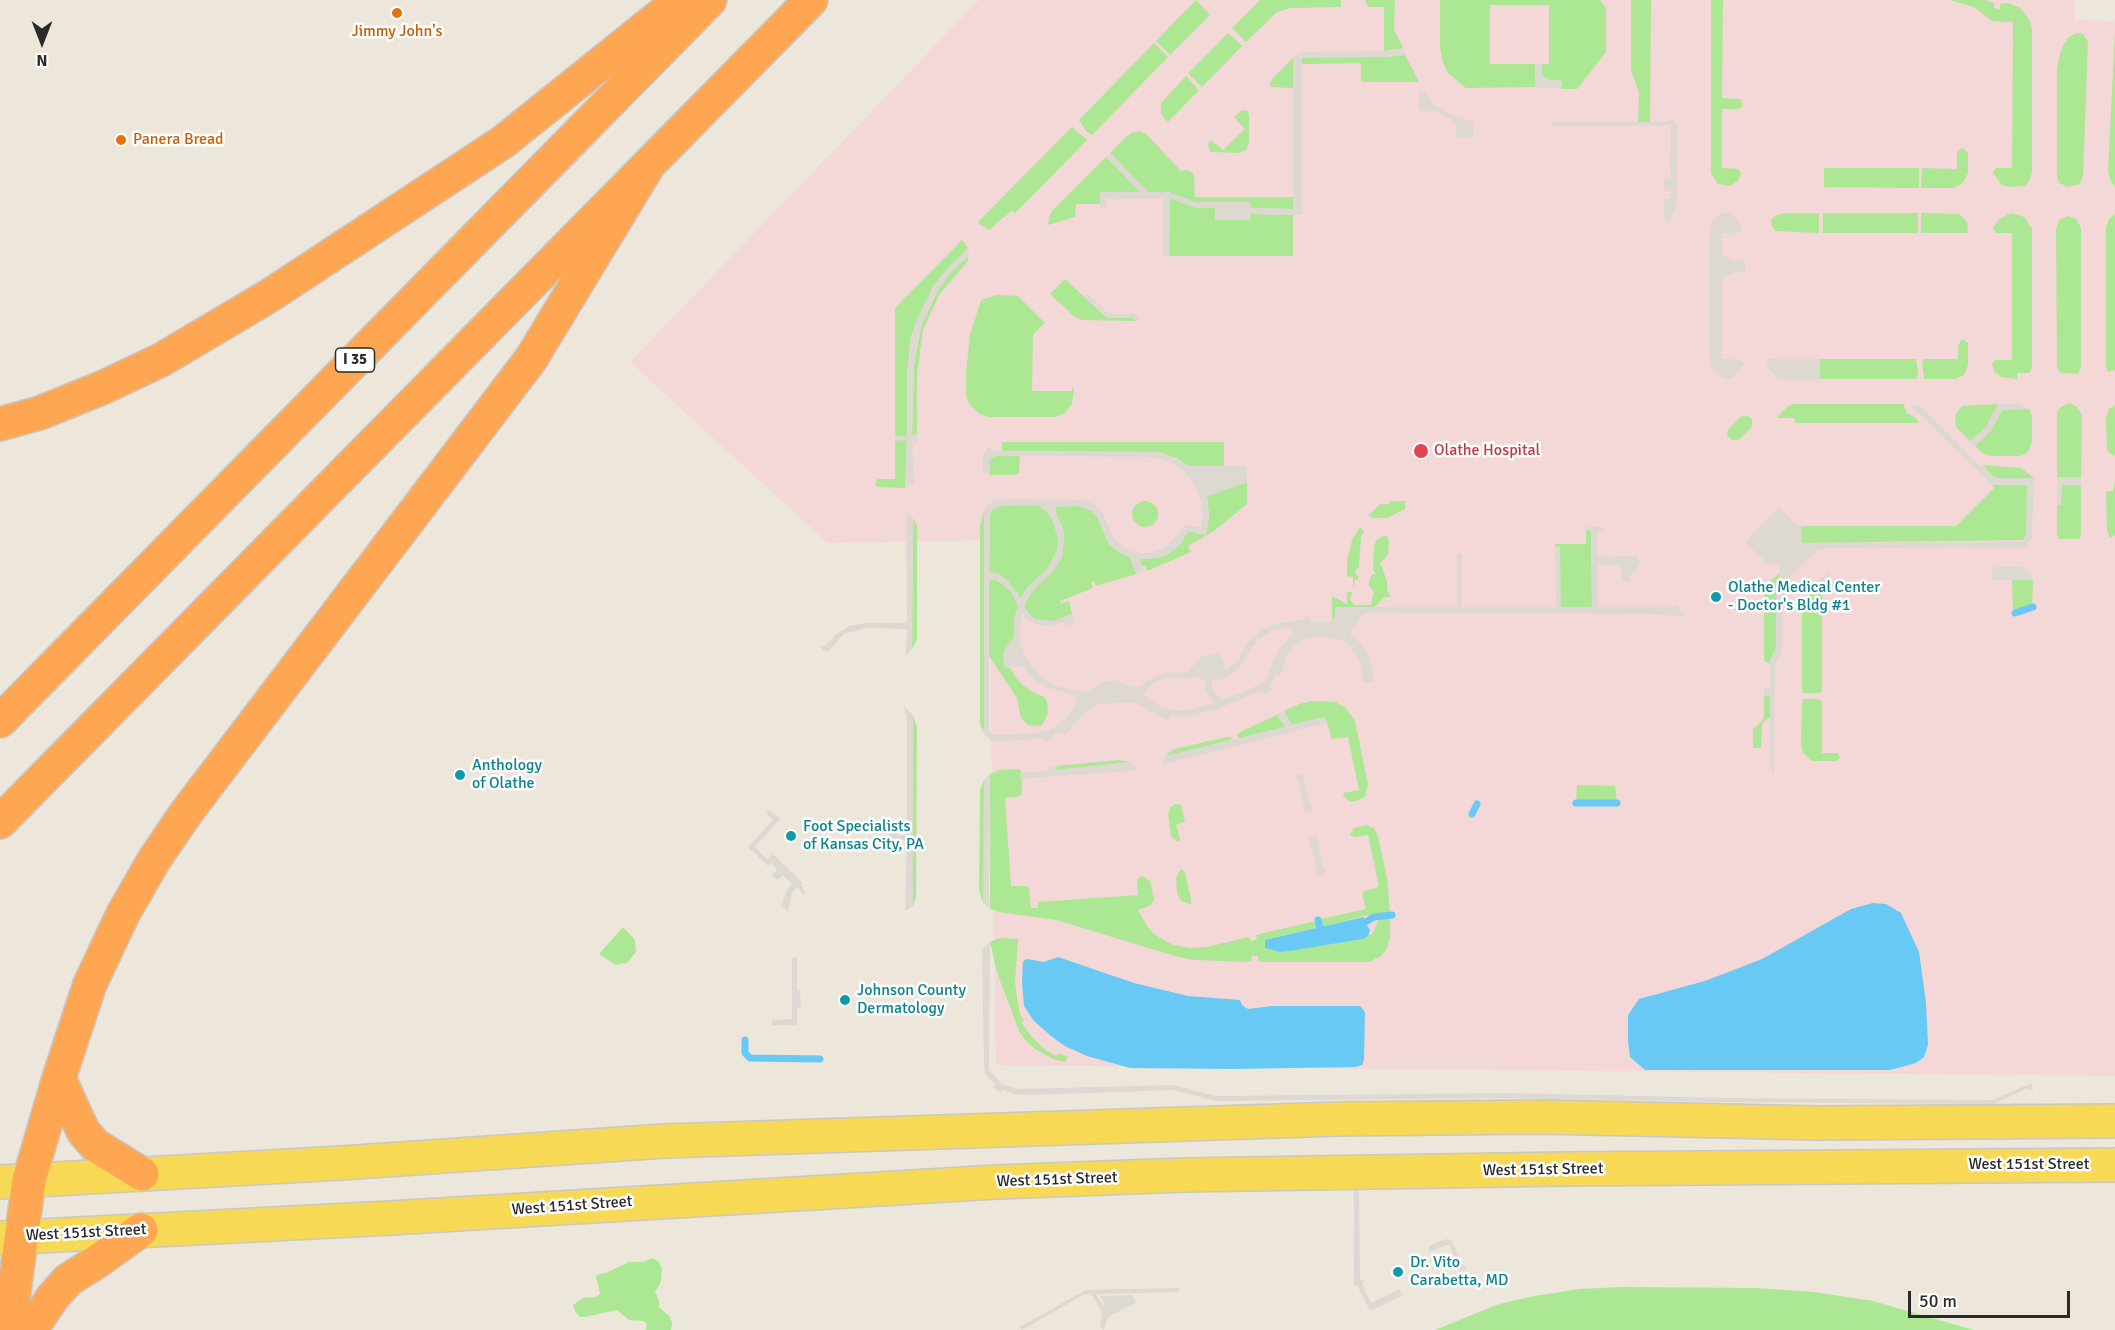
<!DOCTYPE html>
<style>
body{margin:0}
#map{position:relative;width:2115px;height:1330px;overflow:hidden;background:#ede6db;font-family:Signika,sans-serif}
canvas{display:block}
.north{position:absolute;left:12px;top:12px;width:60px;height:60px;-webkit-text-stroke:4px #fff;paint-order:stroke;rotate:180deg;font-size:16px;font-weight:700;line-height:24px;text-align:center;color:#2a2a2a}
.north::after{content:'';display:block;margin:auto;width:21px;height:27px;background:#2a2a2a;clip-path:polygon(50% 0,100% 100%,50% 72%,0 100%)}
.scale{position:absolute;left:1908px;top:1291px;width:162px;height:27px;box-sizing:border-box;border:3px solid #2a2a2a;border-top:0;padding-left:8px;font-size:18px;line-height:21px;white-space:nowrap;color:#2a2a2a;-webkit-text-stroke:4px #fff;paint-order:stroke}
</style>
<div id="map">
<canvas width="2115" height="1330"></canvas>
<div class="north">N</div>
<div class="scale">50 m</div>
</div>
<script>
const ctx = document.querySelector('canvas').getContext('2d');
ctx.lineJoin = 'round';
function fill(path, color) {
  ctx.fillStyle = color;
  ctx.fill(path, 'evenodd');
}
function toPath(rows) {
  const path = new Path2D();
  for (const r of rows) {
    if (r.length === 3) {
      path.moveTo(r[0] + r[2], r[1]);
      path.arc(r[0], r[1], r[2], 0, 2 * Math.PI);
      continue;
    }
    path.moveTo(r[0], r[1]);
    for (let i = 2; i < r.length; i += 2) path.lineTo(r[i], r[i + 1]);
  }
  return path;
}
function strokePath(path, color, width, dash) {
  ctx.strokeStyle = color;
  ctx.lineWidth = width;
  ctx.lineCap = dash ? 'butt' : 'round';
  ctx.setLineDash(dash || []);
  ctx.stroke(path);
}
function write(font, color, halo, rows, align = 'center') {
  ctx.font = font + ' Signika,sans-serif';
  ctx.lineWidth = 5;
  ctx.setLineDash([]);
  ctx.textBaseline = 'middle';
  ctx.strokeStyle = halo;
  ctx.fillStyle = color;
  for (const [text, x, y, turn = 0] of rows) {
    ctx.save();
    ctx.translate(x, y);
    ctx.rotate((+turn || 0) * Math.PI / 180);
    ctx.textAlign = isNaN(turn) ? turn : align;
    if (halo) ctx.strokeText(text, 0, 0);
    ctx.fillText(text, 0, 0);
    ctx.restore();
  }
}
const medical = toPath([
 [979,0,2075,0,2075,20,2115,21,2115,1076,996,1065,991,729,991,540,828,543,630,362]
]);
const green = toPath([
 [1196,0,1210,15,1170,55,1156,41],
 [1260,0,1341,0,1341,7,1290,8,1277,12,1246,42,1232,28],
 [1365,0,1395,0,1394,29,1403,48,1384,51,1384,7,1368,7],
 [1440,0,1600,0,1606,8,1606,52,1577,89,1562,89,1562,81,1550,80,1542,76,1542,64,1549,64,1549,5,1490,5,1490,64,1535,64,1535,87,1466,88,1448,73,1443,63,1440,47],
 [1631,0,1651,0,1650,122,1638,122,1639,93,1631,70],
 [1711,0,1723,0,1722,98,1740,99,1743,104,1742,107,1738,109,1722,109,1722,168,1738,169,1741,173,1737,182,1729,186,1718,184,1711,173],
 [1950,0,1985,0,1994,3,1994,8,2000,9,2000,4,2009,3,2020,8,2030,21,2032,29,2032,172,2029,182,2024,186,2009,187,2002,185,1993,173,1996,168,2012,168,2013,22,1992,21,1974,7],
 [2115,31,2115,187,2111,182,2108,172],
 [1228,33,1242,46,1202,87,1188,73],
 [2077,33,2083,34,2088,42,2083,176,2080,184,2068,187,2059,183,2057,175,2057,69,2059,57,2063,46,2069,37],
 [1154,43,1168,57,1092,135,1087,132,1079,120],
 [1405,55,1419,82,1361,82,1361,63,1302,64,1302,58,1308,57,1384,57],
 [1293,58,1293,88,1272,87,1270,86,1271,80],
 [1186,76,1199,90,1168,122,1161,114,1161,103],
 [1242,110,1248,111,1249,116,1249,143,1246,150,1238,153,1210,152,1208,144,1211,140,1223,150,1245,129,1234,117],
 [1072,127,1087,140,1015,213,1012,210,989,230,979,224,978,222],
 [1133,132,1140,131,1146,134,1181,171,1187,170,1192,172,1194,176,1195,197,1293,197,1293,209,1250,208,1250,203,1193,202,1169,192,1148,192,1110,153,1126,137],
 [1962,148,1968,153,1968,173,1963,183,1954,188,1921,188,1922,168,1957,169,1957,152],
 [1106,157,1140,192,1100,193,1100,204,1076,204,1075,217,1048,225,1049,216,1052,211],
 [1824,168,1919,168,1919,188,1824,187],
 [1170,198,1197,208,1215,208,1215,219,1250,220,1250,214,1293,215,1293,256,1169,256],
 [1784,213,1819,213,1819,233,1776,231,1772,227,1771,220,1775,216],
 [1823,213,1918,213,1918,233,1823,233],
 [1921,213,1959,214,1967,222,1968,233,1921,233],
 [2011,213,2024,217,2032,229,2032,368,2029,373,2017,373,2017,379,2001,377,1994,371,1992,364,1995,360,2012,360,2012,233,1996,233,1993,228,1999,219],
 [2115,214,2115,370,2108,372,2106,366,2106,228,2109,219],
 [2068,216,2076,219,2081,228,2081,368,2078,374,2061,373,2057,368,2056,229,2059,220],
 [962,240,968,248,946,270,932,288,911,337,907,373,907,436,897,436,895,435,895,308],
 [967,256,969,256,967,262,939,295,923,330,917,374,917,434,912,436,914,365,921,326,940,286,951,272],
 [1065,279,1107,318,1134,318,1135,321,1082,320,1075,317,1050,294],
 [996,295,1018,296,1045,323,1033,334,1032,391,1072,391,1072,387,1074,389,1072,404,1065,413,1056,417,988,417,980,414,969,404,966,395,966,373,970,335,981,300],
 [1961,340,1964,340,1968,343,1968,365,1964,375,1955,379,1924,379,1922,364,1924,359,1958,359,1958,346],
 [1820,359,1916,359,1918,374,1916,379,1820,379],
 [2070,403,2077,407,2082,415,2081,477,2057,477,2057,411,2061,407],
 [1794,404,1903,404,1907,413,1916,418,1918,423,1795,423,1794,418,1776,418,1788,406],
 [1998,404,1986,427,1970,441,1956,427,1955,415,1962,406],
 [2115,405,2115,456,2108,452,2107,448,2106,418,2109,409],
 [2029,409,2032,417,2032,442,2029,450,2025,454,2019,456,1992,456,1982,453,1975,446,1991,430,2002,410],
 [1741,416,1748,416,1752,419,1752,427,1738,440,1732,440,1727,435,1728,430],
 [897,440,907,440,905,488,877,487,875,485,877,479,895,479,895,442],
 [1002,442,1224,442,1224,466,1188,466,1178,459,1159,452,1002,451],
 [993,456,1020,456,1019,473,1015,475,990,475,989,461],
 [1982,465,2021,468,2034,478,1995,478],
 [2115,481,2115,535,2110,538,2107,531,2106,491,2113,491],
 [1247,482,1247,504,1214,531,1188,546,1191,552,1147,571,1145,566,1142,566,1140,559,1156,558,1167,555,1188,531,1206,535,1209,517,1207,496],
 [1992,485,2027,485,2027,534,2023,540,1801,543,1801,526,1956,526,1994,488],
 [2061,485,2081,485,2081,534,2079,539,2059,539,2057,535,2057,505,2061,505],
 [1390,501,1405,501,1405,509,1387,518,1373,518,1368,516,1380,504,1389,504],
 [1145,514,13],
 [1038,505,1046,511,1053,521,1058,539,1057,550,1048,568,1027,588,1021,598,1007,581,999,574,989,572,990,515,993,509,1001,506],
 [1057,506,1079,506,1090,510,1097,517,1109,544,1118,552,1130,557,1136,574,1096,586,1094,581,1091,582,1093,588,1060,601,1061,604,1069,601,1072,614,1053,621,1041,621,1031,617,1024,606,1033,590,1052,572,1062,557,1064,534,1055,510],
 [984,511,984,727,982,731,980,723,980,526],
 [913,518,917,526,917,639,912,649],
 [1360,527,1364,532,1361,536,1359,567,1355,571,1355,574,1359,577,1357,580,1355,580,1353,589,1353,577,1347,576,1347,561,1352,540],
 [1586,530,1591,530,1592,607,1560,607,1560,547,1555,547,1555,544,1586,544],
 [1387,535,1389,541,1388,555,1380,563,1387,581,1387,591,1391,597,1385,597,1374,607,1336,607,1335,617,1332,620,1332,596,1347,604,1347,592,1352,592,1350,599,1354,605,1371,605,1374,591,1369,586,1369,581,1372,574,1376,574,1373,570,1374,546,1377,539],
 [1780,573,1776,587,1776,648,1770,660,1770,664,1764,661,1764,586],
 [995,579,1010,590,1018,605,1014,620,1014,638,1009,642,1007,668,1010,668,1017,679,1023,685,1032,692,1044,697,1047,701,1048,712,1043,724,1040,726,1028,725,1021,718,1017,698,989,656,989,580],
 [2012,580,2033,580,2032,606,2016,612,2013,610],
 [1808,592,1822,592,1822,691,1819,693,1804,693,1802,690,1802,607],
 [1764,696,1770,696,1770,717,1762,723,1761,748,1753,748,1753,729,1764,719],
 [1804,699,1819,699,1822,702,1822,753,1837,753,1840,757,1837,761,1812,761,1803,753,1801,745,1802,702],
 [1311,701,1335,702,1345,707,1355,721,1368,785,1365,797,1359,800,1351,802,1343,796,1344,793,1359,790,1348,737,1332,739,1325,717,1291,725,1284,711,1299,704],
 [913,715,917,727,916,897,913,906],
 [1277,715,1286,727,1239,738,1237,735,1242,731],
 [1226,737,1231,737,1232,740,1170,755,1166,754,1175,749],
 [1119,760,1132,762,1056,770,1057,766],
 [1017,769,1021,770,1022,794,1017,797,1005,798,1011,886,1026,886,1029,888,1031,908,1038,908,1038,902,1138,895,1137,879,1142,876,1150,881,1154,900,1151,905,1138,910,1147,926,1154,934,1173,945,1190,948,1207,947,1249,937,1251,941,1257,939,1256,935,1315,921,1317,928,1265,940,1266,948,1280,952,1363,939,1373,933,1379,919,1390,918,1390,936,1387,949,1381,956,1369,962,1263,962,1258,961,1258,956,1252,956,1251,961,1247,962,1194,960,1175,956,1056,920,999,912,990,909,990,774,1000,770],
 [984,780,984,896,983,903,979,889,980,790],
 [1577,785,1615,786,1617,802,1576,802],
 [1175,804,1181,805,1185,822,1176,825,1180,839,1178,842,1171,836,1168,815,1170,808],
 [1366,825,1374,828,1378,836,1387,878,1390,913,1374,914,1369,918,1367,915,1323,927,1321,919,1366,909,1362,895,1364,891,1379,887,1368,835,1355,837,1350,835,1354,828],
 [1181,869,1185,872,1192,905,1181,901,1177,893,1176,878],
 [623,927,635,940,636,952,627,963,616,965,599,954],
 [1000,938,1018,939,1015,983,1019,1011,1024,1021,1021,1022,1031,1036,1044,1049,1056,1056,1058,1053,1068,1057,1065,1062,1053,1059,1035,1049,1026,1041,1019,1031,997,972,990,942],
 [653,1258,659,1262,662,1269,661,1282,655,1292,659,1301,659,1307,670,1317,672,1324,671,1330,646,1330,647,1324,644,1321,629,1320,617,1310,584,1317,580,1317,575,1311,573,1305,583,1298,596,1297,600,1294,596,1276,600,1274,606,1273,629,1262,643,1262],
 [1621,1287,1756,1288,1814,1292,1873,1301,1974,1330,1435,1330,1496,1305,1534,1296,1580,1289]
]);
const plaza = toPath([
 [1403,48,1405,55,1384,57,1302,58,1302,215,1251,214,1250,220,1215,220,1215,208,1197,208,1170,198,1169,256,1163,256,1163,198,1106,199,1106,208,1100,208,1100,192,1140,192,1106,157,1110,153,1148,192,1169,192,1193,202,1250,202,1251,208,1293,209,1293,58,1301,52,1307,52,1390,51],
 [1535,64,1542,64,1542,76,1550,80,1560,80,1562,89,1535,87],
 [1419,91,1425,92,1433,104,1445,112,1473,122,1473,138,1456,138,1456,123,1436,111,1419,111],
 [1669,120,1675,121,1677,126,1677,205,1669,224,1664,220,1664,199,1670,199,1670,191,1664,190,1664,179,1671,178,1671,168,1669,167,1669,154,1671,153,1671,125,1551,125,1551,122,1668,122],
 [1727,212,1734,216,1743,229,1739,233,1722,233,1722,254,1737,261,1745,261,1745,272,1737,272,1722,278,1722,359,1739,359,1744,364,1734,377,1725,380,1713,371,1710,361,1710,231,1712,223,1718,215],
 [968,248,969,256,951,272,932,299,917,338,913,374,912,436,917,434,917,443,912,441,914,483,905,488,907,441,897,440,895,442,895,435,897,436,907,436,907,373,914,327,927,298,940,277],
 [1088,294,1109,314,1136,314,1139,316,1140,321,1135,321,1134,318,1107,318,1085,296],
 [1770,359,1820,359,1820,379,1779,379,1767,367,1767,362],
 [1909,404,1922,407,1975,461,1995,478,2034,478,2032,538,2026,546,2022,547,1829,548,1818,550,1812,555,1792,575,1783,588,1782,652,1775,664,1774,776,1770,769,1770,696,1764,696,1764,688,1770,688,1770,660,1776,648,1776,587,1780,579,1780,564,1764,563,1764,560,1745,542,1779,507,1798,526,1801,526,1802,543,2020,542,2025,539,2026,536,2027,485,1992,485],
 [1998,404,2018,404,2029,409,2002,410,1991,430,1975,446,1970,441,1986,427],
 [989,447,993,451,1159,452,1190,466,1247,466,1247,482,1207,496,1209,517,1206,535,1188,531,1181,544,1167,555,1156,558,1140,559,1144,572,1136,574,1130,557,1118,552,1109,544,1097,517,1090,510,1079,506,1056,507,1055,513,1061,523,1064,534,1062,557,1052,572,1033,590,1024,606,1028,614,1036,619,1053,621,1072,614,1075,624,1068,626,1063,622,1048,626,1038,625,1028,620,1022,613,1019,629,1021,646,1027,660,1042,678,1055,685,1079,691,1089,692,1099,683,1117,680,1123,685,1139,687,1148,680,1166,673,1188,672,1201,657,1212,654,1219,653,1224,663,1225,671,1238,660,1248,643,1263,629,1278,623,1302,620,1308,616,1312,622,1332,622,1335,617,1335,607,1457,607,1457,554,1462,554,1462,607,1556,607,1555,547,1560,547,1561,607,1592,607,1591,531,1586,530,1586,526,1603,527,1603,530,1597,531,1598,557,1636,556,1641,562,1635,572,1630,575,1630,582,1622,581,1622,569,1619,565,1598,565,1598,607,1672,607,1676,605,1687,617,1659,614,1363,613,1350,635,1359,642,1368,653,1373,671,1374,682,1363,683,1361,665,1350,646,1345,642,1329,637,1312,637,1304,639,1289,650,1280,677,1276,675,1270,684,1271,689,1265,694,1263,690,1217,709,1187,717,1170,716,1169,721,1133,702,1096,704,1085,712,1067,733,1064,735,1059,732,1053,734,1053,739,1044,742,1043,738,992,742,982,731,984,727,984,511,987,506,995,501,1006,499,1083,500,1094,504,1103,513,1112,536,1118,543,1131,551,1142,553,1152,553,1166,547,1178,535,1184,524,1201,528,1203,512,1199,496,1192,481,1181,469,1165,460,1150,457,996,456,989,459,990,475,983,472,983,454],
 [1038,505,1046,511,1053,521,1058,539,1057,550,1048,568,1027,588,1021,598,1008,581,999,574,989,572,990,515,993,509,1001,506],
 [994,579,998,580,1010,590,1018,605,1014,620,1014,638,1007,645,1003,654,1004,667,1010,668,1023,666,1033,679,1044,686,1075,696,1077,698,1076,704,1065,719,1050,730,1035,733,994,735,989,730,989,581],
 [1289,628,1292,630,1292,635,1278,650,1266,680,1245,692,1222,700,1212,689,1212,681,1228,676,1241,666,1251,648,1261,637,1273,630],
 [1196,676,1204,680,1206,686,1205,692,1216,702,1194,709,1176,711,1162,707,1142,694,1149,686,1162,679,1180,677,1190,679],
 [2057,477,2081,477,2081,485,2062,485,2061,505,2057,505],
 [906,513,913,518,912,649,906,656,907,629,866,628,844,634,827,653,820,647,826,645,835,635,849,626,865,623,907,623],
 [1995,566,2023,567,2030,572,2033,580,1994,580,1992,578,1992,570],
 [1829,571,1830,584,1842,584,1841,589,1808,592],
 [904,706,913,715,913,906,905,911,907,840,897,839,897,845,889,845,889,826,897,826,897,835,907,835,907,721],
 [1284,711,1292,725,1325,717,1327,723,1162,765,1166,754,1170,755,1285,727,1277,715],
 [1132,762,1137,770,1021,779,1020,773,1049,771,1048,767,1057,766,1056,770],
 [1305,773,1304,781,1310,804,1314,810,1305,813,1299,782,1295,775],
 [990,774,989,898,990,909,983,903,984,780],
 [769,810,780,819,755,847,767,859,773,854,803,883,801,884,806,894,802,894,798,887,792,893,788,911,781,906,787,890,792,884,783,875,777,880,772,875,777,869,771,863,768,866,748,847,773,820,766,813],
 [1317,836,1323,868,1326,873,1319,876,1317,876,1317,869,1308,838],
 [990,942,989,1070,1002,1084,1018,1089,1172,1085,1216,1096,1507,1093,1730,1098,1992,1100,2027,1085,2032,1084,2033,1091,2026,1089,1994,1104,1987,1104,1715,1102,1505,1098,1215,1101,1174,1090,1030,1095,1014,1094,1003,1090,1001,1093,993,1087,995,1084,986,1075,984,1067,982,950],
 [792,957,797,957,797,991,800,991,801,1008,797,1009,797,1025,772,1025,772,1020,792,1019],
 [1354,1191,1359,1191,1360,1280,1365,1280,1362,1284,1371,1303,1399,1289,1402,1296,1370,1311,1357,1285,1354,1285],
 [1445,1239,1451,1240,1463,1265,1467,1269,1459,1272,1459,1266,1449,1244,1429,1252,1429,1246],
 [1180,1288,1178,1292,1096,1294,1104,1307,1105,1305,1100,1296,1132,1295,1136,1302,1108,1317,1104,1330,1100,1327,1102,1312,1091,1294,1083,1295,1022,1330,1019,1327,1086,1290]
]);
const water = toPath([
 [1873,903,1886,904,1901,913,1919,952,1926,1003,1928,1045,1924,1057,1916,1063,1890,1070,1645,1070,1630,1057,1628,1041,1628,1015,1639,999,1705,981,1762,959,1851,909],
 [1364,917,1364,921,1370,930,1368,936,1363,939,1289,951,1280,952,1265,948,1265,940],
 [1058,957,1134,983,1188,996,1240,1000,1242,1005,1248,1009,1272,1006,1360,1006,1365,1012,1364,1060,1362,1065,1355,1067,1232,1069,1130,1068,1087,1056,1065,1046,1051,1036,1034,1021,1024,1006,1022,982,1023,961,1027,959,1044,962]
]);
const stream = toPath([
 [2015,613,2033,607],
 [1576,803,1617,803],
 [1472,814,1477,804],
 [1318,920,1320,928],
 [1364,923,1374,917,1392,915],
 [745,1040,745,1053,750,1058,820,1059]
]);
const major = toPath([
 [0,1182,341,1163,665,1141,1339,1119,1543,1117,1818,1123,2115,1121],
 [0,1238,390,1218,997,1182,1184,1175,1565,1169,2115,1165]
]);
const highway = toPath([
 [0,424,40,413,104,387,161,360,269,296,503,142,680,0],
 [0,721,710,0],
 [0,822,811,0],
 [59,1078,83,1131,95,1145,142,1174],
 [9,1330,29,1180,59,1078,90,984,123,914,154,860,186,813,531,359,648,166],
 [31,1330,52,1298,68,1280,98,1261,141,1230]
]);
const markers = [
 [397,13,6,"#e8710a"],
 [121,140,6,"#e8710a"],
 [1421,451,8,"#e0444e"],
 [1716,597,6,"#0f9aa8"],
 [460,775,6,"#0f9aa8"],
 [791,836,6,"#0f9aa8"],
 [845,1000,6,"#0f9aa8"],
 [1398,1272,6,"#0f9aa8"]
];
const shields = [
 [355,360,39]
];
const shieldNames = [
 ["I 35",355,360]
];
const foodNames = [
 ["Jimmy John's",397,32],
 ["Panera Bread",133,140,"left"]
];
const healthNames = [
 ["Olathe Hospital",1434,451]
];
const cultureNames = [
 ["Olathe Medical Center",1728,588],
 ["- Doctor's Bldg #1",1728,606],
 ["Anthology",472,766],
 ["of Olathe",472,784],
 ["Foot Specialists",803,827],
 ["of Kansas City, PA",803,845],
 ["Johnson County",857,991],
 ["Dermatology",857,1009],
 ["Dr. Vito",1410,1263],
 ["Carabetta, MD",1410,1281]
];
const streetNames = [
 ["West 151st Street",2029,1165],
 ["West 151st Street",1543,1170,-1],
 ["West 151st Street",1057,1180,-2],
 ["West 151st Street",572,1206,-4],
 ["West 151st Street",86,1233,-3]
];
fill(medical, '#f4d7d7');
fill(green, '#ace794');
fill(plaza, '#ddd9d2');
fill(water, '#68c9f5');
strokePath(stream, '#68c9f5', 7);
strokePath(major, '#c8c8c8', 36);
strokePath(highway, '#c8c8c8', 36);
strokePath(major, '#f8d955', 33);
strokePath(highway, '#ffa653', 33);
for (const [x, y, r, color] of markers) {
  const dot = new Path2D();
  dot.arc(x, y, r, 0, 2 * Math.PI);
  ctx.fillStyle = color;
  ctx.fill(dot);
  strokePath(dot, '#fff', 2);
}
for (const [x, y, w] of shields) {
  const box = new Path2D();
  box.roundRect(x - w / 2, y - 12, w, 24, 4.5);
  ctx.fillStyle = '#fff';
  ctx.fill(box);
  strokePath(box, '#2a2a2a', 1.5);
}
write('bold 15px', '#2a2a2a', null, shieldNames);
write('16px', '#c56008', '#fff', foodNames);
write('16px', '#be3a42', '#fff', healthNames, 'left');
write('16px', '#0d838f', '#fff', cultureNames, 'left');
write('16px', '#2a2a2a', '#fff', streetNames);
</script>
